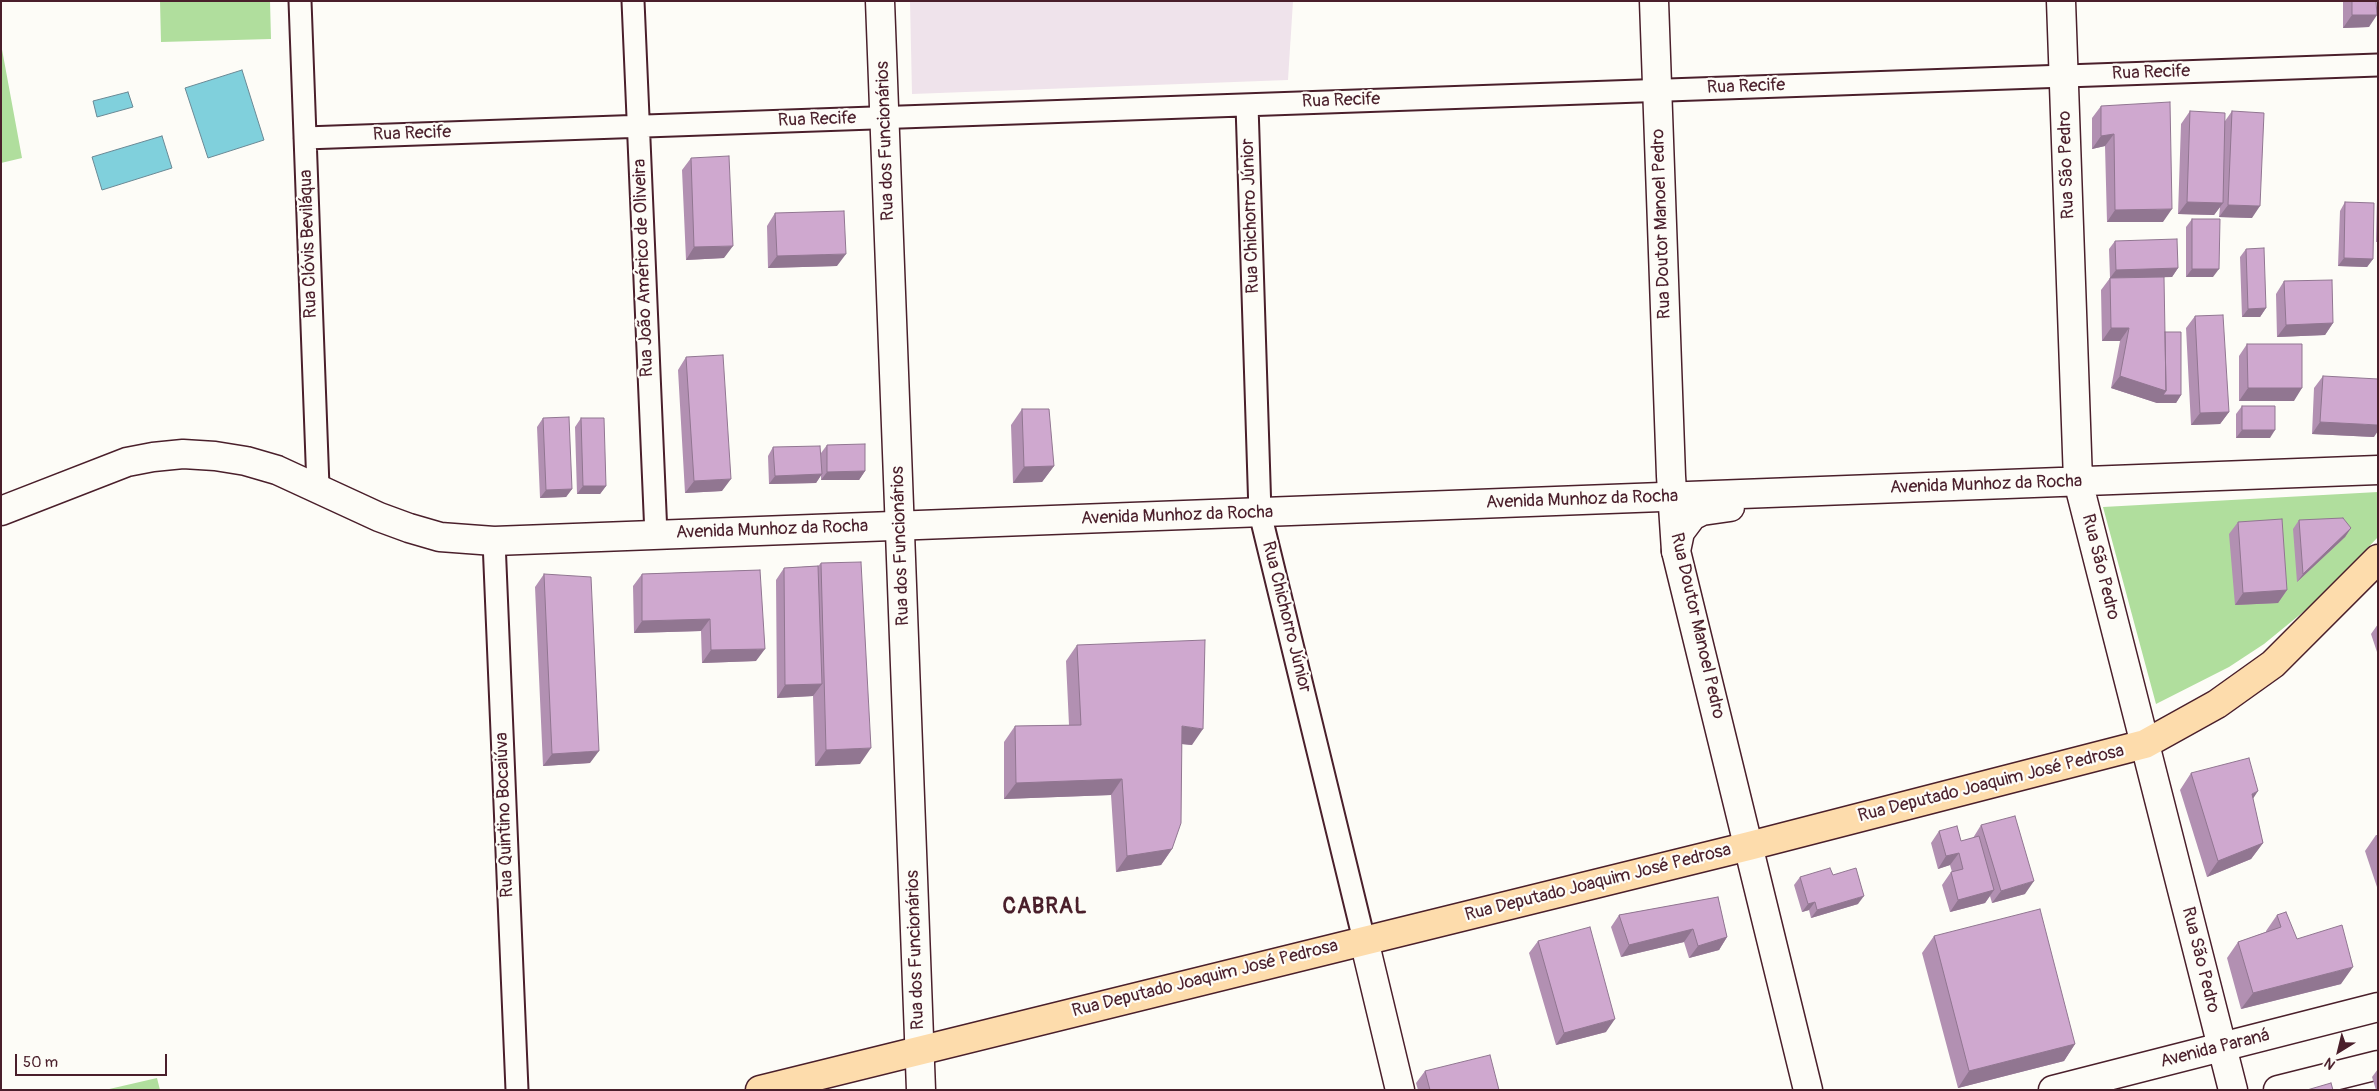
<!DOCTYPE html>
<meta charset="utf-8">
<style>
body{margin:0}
#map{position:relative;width:2379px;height:1091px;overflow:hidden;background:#fdfcf7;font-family:Pangolin,sans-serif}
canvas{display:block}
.frame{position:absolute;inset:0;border:2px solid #4a1f2b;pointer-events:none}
.north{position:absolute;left:2314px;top:1026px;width:50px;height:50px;-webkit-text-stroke:4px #fdfcf7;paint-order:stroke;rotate:216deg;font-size:14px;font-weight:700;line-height:20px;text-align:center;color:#4a1f2b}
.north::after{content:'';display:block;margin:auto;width:18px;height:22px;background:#4a1f2b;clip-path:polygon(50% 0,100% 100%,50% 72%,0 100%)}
.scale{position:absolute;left:15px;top:1054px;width:152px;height:22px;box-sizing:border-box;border:2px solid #4a1f2b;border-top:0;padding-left:6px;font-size:15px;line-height:18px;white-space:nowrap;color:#4a1f2b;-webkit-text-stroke:4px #fdfcf7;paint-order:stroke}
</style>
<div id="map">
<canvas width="2379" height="1091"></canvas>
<div class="frame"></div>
<div class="north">N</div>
<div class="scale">50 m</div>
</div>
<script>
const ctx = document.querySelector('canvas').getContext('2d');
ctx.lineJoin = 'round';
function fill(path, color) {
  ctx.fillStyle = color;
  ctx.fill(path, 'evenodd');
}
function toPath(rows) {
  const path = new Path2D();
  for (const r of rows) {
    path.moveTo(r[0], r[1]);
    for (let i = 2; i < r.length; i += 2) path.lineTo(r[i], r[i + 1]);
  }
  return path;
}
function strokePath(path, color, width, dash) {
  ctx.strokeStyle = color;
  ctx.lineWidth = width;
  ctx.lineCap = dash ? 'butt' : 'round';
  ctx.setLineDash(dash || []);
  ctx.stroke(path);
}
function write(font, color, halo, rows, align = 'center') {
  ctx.font = font + ' Pangolin,sans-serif';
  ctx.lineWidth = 4.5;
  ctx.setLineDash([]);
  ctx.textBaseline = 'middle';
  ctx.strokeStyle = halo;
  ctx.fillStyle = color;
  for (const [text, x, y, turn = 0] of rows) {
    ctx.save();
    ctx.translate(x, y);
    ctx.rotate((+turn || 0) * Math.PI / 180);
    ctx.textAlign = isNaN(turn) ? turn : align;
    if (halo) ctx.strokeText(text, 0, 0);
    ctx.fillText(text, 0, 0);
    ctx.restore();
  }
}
const built = toPath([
 [910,1,1293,1,1288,80,912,94]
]);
const green = toPath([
 [160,1,270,1,271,39,161,42],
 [1,44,22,158,1,163],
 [2378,492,2378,537,2319,599,2264,644,2229,667,2156,704,2103,507],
 [157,1078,160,1090,105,1090]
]);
const water = toPath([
 [242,70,264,140,208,158,185,88,242,70],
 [128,92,133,107,97,117,93,101,128,92],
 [162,136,172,168,102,190,92,157,162,136]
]);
const minor = toPath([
 [300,1,318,487],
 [633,1,656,535],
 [1247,105,1260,513,1364,940],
 [305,138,2378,65],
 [494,541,517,1090]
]);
const tertiary = toPath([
 [880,1,921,1090],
 [1654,1,1671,476,1676,551],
 [1364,940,1400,1090],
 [2053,1090,2378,1007],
 [2278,1090,2378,1065]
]);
const secondary = toPath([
 [2061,1,2078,481,2233,1090],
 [1730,507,1702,511,1692,516,1680,532,1676,551,1808,1090],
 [1,511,127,462,153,457,183,454,215,456,246,461,277,470,379,517,409,528,440,537,494,541,2378,470]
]);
const primary = toPath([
 [760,1090,1749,846,2145,744,2217,704,2273,664,2378,559]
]);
const wall = toPath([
 [2343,1,2376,1,2369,27,2343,28],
 [2101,106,2163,222,2107,222,2105,146,2092,149,2092,118],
 [2190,111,2225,121,2232,111,2252,218,2219,217,2220,207,2214,215,2178,214,2181,124],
 [2378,154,2378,242,2376,242],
 [691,158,724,258,686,260,682,170],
 [2345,202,2373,259,2367,267,2338,266,2340,211],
 [775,213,837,266,768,268,767,226],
 [2192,219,2213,277,2186,277,2186,227],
 [2115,241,2178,268,2172,277,2115,278,2165,332,2181,395,2176,403,2157,403,2111,388,2120,341,2102,341,2101,290,2110,278,2109,249],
 [2246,249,2266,308,2260,317,2242,317,2240,257],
 [2284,281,2333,323,2325,335,2277,337,2276,294],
 [2195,316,2229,412,2220,424,2191,425,2186,328],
 [2247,344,2294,401,2239,401,2239,356],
 [686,357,722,491,685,493,678,370],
 [2323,376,2374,437,2312,434,2314,388],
 [2242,406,2270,438,2236,438,2236,414],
 [1022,409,1054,466,1042,482,1013,483,1011,425],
 [543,418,572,489,566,497,540,498,537,427],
 [581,418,606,486,600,494,577,494,575,427],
 [827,445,865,471,859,480,821,480,821,475,816,483,769,484,768,456,773,447,821,464,821,453],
 [2299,520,2351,528,2345,537,2297,582,2293,529],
 [2238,522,2287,590,2278,603,2235,605,2229,534],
 [821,563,860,764,815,766,813,696,777,698,776,580,784,568,818,566],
 [760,570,756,661,702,663,701,631,634,633,633,586,642,574],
 [544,574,590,763,543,766,535,587],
 [2378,624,2378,655,2371,634],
 [1077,645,1192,745,1182,744,1172,849,1161,865,1116,872,1111,795,1004,799,1004,742,1015,726,1069,725,1066,661],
 [2191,773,2253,799,2263,843,2251,859,2207,877,2180,790],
 [1981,825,2025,894,1992,903,1990,896,1985,903,1950,912,1942,885,1951,872,1952,872,1950,865,1938,869,1931,843,1939,831,1961,841,1973,838],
 [2376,835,2378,835,2378,890,2365,851],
 [1833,875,1858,904,1811,918,1809,910,1802,912,1794,885,1800,877],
 [1718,897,1727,937,1719,950,1689,958,1684,942,1621,957,1611,927,1619,915],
 [2277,915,2297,939,2341,984,2241,1009,2227,958,2238,942,2266,932,2266,931],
 [1934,936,2075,1044,2064,1061,1958,1088,1922,953],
 [1538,941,1606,1032,1556,1045,1529,953],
 [2378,1069,2378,1090,2376,1090,2372,1077],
 [1425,1071,1499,1090,1418,1090,1416,1083]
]);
const shadedWall = toPath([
 [2352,15,2377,15,2369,27,2343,28],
 [2114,134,2105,146,2092,149,2101,136],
 [2187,202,2223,203,2214,215,2178,214],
 [2228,205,2260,206,2252,218,2219,217],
 [2172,209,2163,222,2107,222,2115,210],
 [733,246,724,258,686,260,694,247],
 [846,254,837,266,768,268,777,256],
 [2344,258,2373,259,2367,267,2338,266],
 [2178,268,2172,277,2110,278,2116,270],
 [2192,269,2219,269,2213,277,2186,277],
 [2266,308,2260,317,2242,317,2248,309],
 [2333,323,2325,335,2277,337,2286,325],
 [2111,328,2129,328,2120,341,2102,341],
 [2120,376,2181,395,2176,403,2157,403,2111,388],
 [2248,388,2302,388,2294,401,2239,401],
 [2229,412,2220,424,2191,425,2200,413],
 [2320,422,2378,425,2378,431,2374,437,2312,434],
 [2242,430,2275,430,2270,438,2236,438],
 [1054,466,1042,482,1013,483,1024,467],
 [865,471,859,480,821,480,827,472],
 [822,474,816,483,769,484,775,476],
 [731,479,722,491,685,493,694,481],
 [583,486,606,486,600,494,577,494],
 [572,489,566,497,540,498,546,490],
 [2351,528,2345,537,2297,582,2303,574],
 [2287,590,2278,603,2235,605,2243,593],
 [710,619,701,631,634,633,642,621],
 [765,649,756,661,702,663,711,650],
 [822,684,813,696,777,698,785,685],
 [1182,726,1203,729,1192,745,1171,743],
 [871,748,860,764,815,766,826,750],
 [599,751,590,763,543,766,552,754],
 [1122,779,1111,795,1004,799,1016,783],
 [2258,791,2247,808,2252,794],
 [2263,843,2251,859,2207,877,2218,861],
 [1172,849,1161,865,1116,872,1127,856],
 [1959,853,1950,865,1938,869,1946,856],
 [2034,881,2025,894,1992,903,2001,891],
 [1994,890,1985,903,1950,912,1958,900],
 [1864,896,1858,904,1811,918,1817,910],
 [1815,902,1809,910,1802,912,1808,904],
 [1693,929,1684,942,1621,957,1629,945],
 [1727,937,1719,950,1689,958,1698,946],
 [2353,967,2341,984,2241,1009,2253,993],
 [1615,1019,1606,1032,1556,1045,1564,1033],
 [2075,1044,2064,1061,1958,1088,1969,1071]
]);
const building = toPath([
 [2352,1,2376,1,2377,15,2352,15,2352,1],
 [2170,102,2172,209,2115,210,2114,134,2101,136,2101,106,2170,102],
 [2190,111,2225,113,2223,203,2187,202,2190,111],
 [2232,111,2264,113,2260,206,2228,205,2232,111],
 [729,156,733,246,694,247,691,158,729,156],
 [2345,202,2374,203,2373,259,2344,258,2345,202],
 [844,211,846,254,777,256,775,213,844,211],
 [2192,219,2220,219,2219,269,2192,269,2192,219],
 [2177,239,2178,268,2116,270,2115,241,2177,239],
 [2264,248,2266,308,2248,309,2246,249,2264,248],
 [2164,277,2166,391,2120,376,2129,328,2111,328,2110,278,2164,277],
 [2332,280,2333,323,2286,325,2284,281,2332,280],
 [2223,315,2229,412,2200,413,2195,316,2223,315],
 [2165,332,2181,332,2181,395,2163,395,2166,391,2165,332],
 [2247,344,2302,344,2302,388,2248,388,2247,344],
 [723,355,731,479,694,481,686,357,723,355],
 [2323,376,2378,379,2378,425,2320,422,2323,376],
 [2242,406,2275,406,2275,430,2242,430,2242,406],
 [1022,409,1049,409,1054,466,1024,467,1022,409],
 [569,417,572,489,546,490,543,418,569,417],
 [581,418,604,418,606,486,583,486,581,418],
 [865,444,865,471,827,472,827,445,865,444],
 [820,446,822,474,775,476,773,447,820,446],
 [2343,518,2351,528,2303,574,2299,520,2343,518],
 [2282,519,2287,590,2243,593,2238,522,2282,519],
 [861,562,871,748,826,750,821,563,861,562],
 [818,566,822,684,785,685,784,568,818,566],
 [760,570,765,649,711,650,710,619,642,621,642,574,760,570],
 [544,574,591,577,599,751,552,754,544,574],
 [1205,640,1203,729,1182,726,1181,823,1172,849,1127,856,1122,779,1016,783,1015,726,1081,725,1077,645,1205,640],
 [2249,758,2258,791,2252,794,2263,843,2218,861,2191,773,2249,758],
 [2015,816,2034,881,2001,891,1981,825,2015,816],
 [1957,826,1961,841,1979,836,1994,890,1958,900,1951,872,1963,869,1959,853,1946,856,1939,831,1957,826],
 [1830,868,1833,875,1856,868,1864,896,1817,910,1815,902,1808,904,1800,877,1830,868],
 [1718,897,1727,937,1698,946,1693,929,1629,945,1619,915,1718,897],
 [2040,909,2075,1044,1969,1071,1934,936,2040,909],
 [2286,912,2297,939,2342,925,2353,967,2253,993,2238,942,2281,927,2277,915,2286,912],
 [1590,927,1615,1019,1564,1033,1538,941,1590,927],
 [1490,1055,1499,1090,1430,1090,1425,1071,1490,1055],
 [2331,1083,2333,1090,2307,1090,2331,1083]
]);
const streetNames = [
 ["Rua Recife",2151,73,-2],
 ["Rua Recife",1746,87,-2],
 ["Rua Recife",1341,101,-2],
 ["Rua Recife",817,120,-2],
 ["Rua Recife",412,134,-2],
 ["Rua dos Funcionários",886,141,-92],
 ["Rua São Pedro",2067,165,-92],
 ["Rua Chichorro Júnior",1251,216,-92],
 ["Rua Doutor Manoel Pedro",1662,224,-92],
 ["Rua Clóvis Beviláqua",309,244,-92],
 ["Rua João Américo de Oliveira",644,268,-92],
 ["Avenida Munhoz da Rocha",1986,485,-2],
 ["Avenida Munhoz da Rocha",1582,500,-2],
 ["Avenida Munhoz da Rocha",1177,516,-2],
 ["Avenida Munhoz da Rocha",772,530,-2],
 ["Rua dos Funcionários",901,546,-92],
 ["Rua São Pedro",2100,567,76],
 ["Rua Chichorro Júnior",1286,617,76],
 ["Rua Doutor Manoel Pedro",1697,626,77],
 ["Rua Deputado Joaquim José Pedrosa",1991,784,-14],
 ["Rua Quintino Bocaiúva",505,815,-92],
 ["Rua Deputado Joaquim José Pedrosa",1598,883,-14],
 ["Rua dos Funcionários",916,950,-92],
 ["Rua São Pedro",2200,960,76],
 ["Rua Deputado Joaquim José Pedrosa",1205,979,-14],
 ["Avenida Paraná",2215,1049,-14]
];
const districtNames = [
 ["CABRAL",1045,907]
];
fill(built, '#efe3eb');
fill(green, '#b0de9d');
fill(water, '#80d0dc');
strokePath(water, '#6a8995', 1);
strokePath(minor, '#4a1f2b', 25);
strokePath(tertiary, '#4a1f2b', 31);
strokePath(secondary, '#4a1f2b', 31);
strokePath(primary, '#4a1f2b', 31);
strokePath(minor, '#fdfcf7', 21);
strokePath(tertiary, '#fdfcf7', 28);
strokePath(secondary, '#fdfcf7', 28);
strokePath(primary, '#fddcac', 28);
fill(wall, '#b290b2');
fill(shadedWall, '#917691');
fill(building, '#cfa8cf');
strokePath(building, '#917691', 1);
write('18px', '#4a1f2b', '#fdfcf7', streetNames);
ctx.letterSpacing = '1px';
write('bold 22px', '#4a1f2b', '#fdfcf7', districtNames);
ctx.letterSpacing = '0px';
</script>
